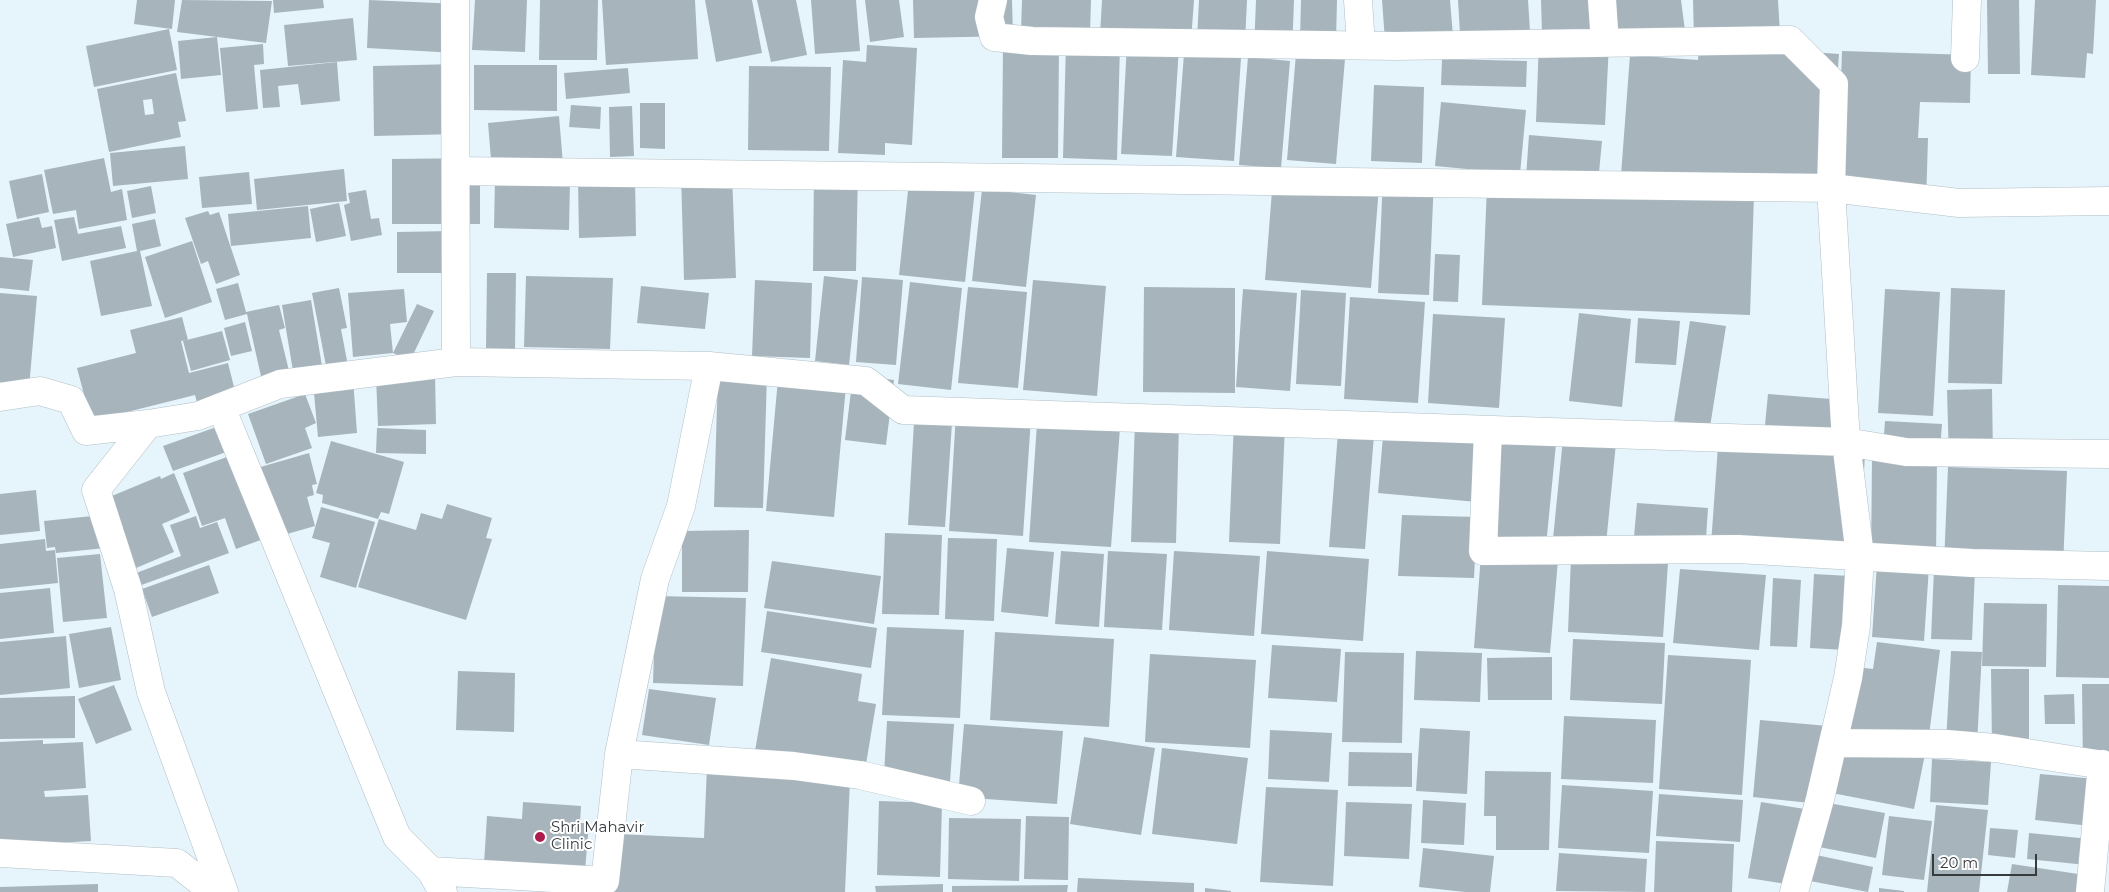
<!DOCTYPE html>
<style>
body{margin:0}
#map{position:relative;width:2109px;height:892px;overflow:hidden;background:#e6f4fb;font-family:Montserrat,sans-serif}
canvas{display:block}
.scale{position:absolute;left:1932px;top:854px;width:105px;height:22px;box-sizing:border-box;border:2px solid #363b3e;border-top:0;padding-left:6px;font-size:15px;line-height:18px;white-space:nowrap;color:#363b3e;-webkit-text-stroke:4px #fff;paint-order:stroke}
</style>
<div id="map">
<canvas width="2109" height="892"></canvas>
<div class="scale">20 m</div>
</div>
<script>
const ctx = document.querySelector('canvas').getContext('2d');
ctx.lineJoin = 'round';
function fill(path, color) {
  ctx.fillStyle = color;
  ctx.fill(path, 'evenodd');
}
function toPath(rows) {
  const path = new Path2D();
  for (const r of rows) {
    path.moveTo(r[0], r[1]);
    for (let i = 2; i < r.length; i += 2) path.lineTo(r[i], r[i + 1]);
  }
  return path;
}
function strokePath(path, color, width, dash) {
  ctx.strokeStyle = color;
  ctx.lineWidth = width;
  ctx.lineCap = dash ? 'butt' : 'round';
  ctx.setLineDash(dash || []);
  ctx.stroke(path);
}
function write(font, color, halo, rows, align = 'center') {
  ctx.font = font + ' Montserrat,sans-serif';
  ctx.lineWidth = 4;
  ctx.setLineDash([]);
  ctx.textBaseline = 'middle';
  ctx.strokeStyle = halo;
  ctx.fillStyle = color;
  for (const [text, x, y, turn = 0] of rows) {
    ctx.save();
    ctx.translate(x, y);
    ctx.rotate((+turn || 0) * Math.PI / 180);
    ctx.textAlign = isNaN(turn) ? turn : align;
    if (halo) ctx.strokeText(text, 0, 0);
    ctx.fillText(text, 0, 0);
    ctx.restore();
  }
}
const building = toPath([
 [137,0,175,0,172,29,134,24],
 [182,0,272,1,266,43,177,32],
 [273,0,323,0,324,8,274,13],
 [369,0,459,4,456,53,367,48],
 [475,0,527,0,525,52,472,50],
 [540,0,598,0,597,60,539,60],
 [602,0,695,0,698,59,606,65],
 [705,0,752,0,762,53,716,62],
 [757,0,796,0,807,55,771,62],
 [811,0,856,0,860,51,815,54],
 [865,0,899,0,904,37,870,42],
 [913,0,1012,0,1013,36,914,38],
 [1022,0,1091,0,1090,33,1021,32],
 [1102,0,1194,0,1191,41,1100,35],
 [1199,0,1247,0,1245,43,1197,41],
 [1256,0,1294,0,1292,53,1254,51],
 [1301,0,1337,0,1336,40,1300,40],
 [1382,0,1450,0,1454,48,1386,54],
 [1458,0,1528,0,1531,47,1461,51],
 [1541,0,1605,0,1606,32,1542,34],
 [1615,0,1681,0,1687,46,1620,53],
 [1693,0,1778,0,1780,34,1694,39],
 [1987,0,2019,0,2020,74,1988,74],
 [2035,0,2096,0,2093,54,2087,53,2085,78,2031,75],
 [353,18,357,60,288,66,284,25],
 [169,29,177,70,94,87,86,46],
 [217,37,221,75,181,79,178,41],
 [1539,40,1609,43,1605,125,1536,122],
 [1066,43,1120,44,1117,160,1063,158],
 [263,44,264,64,254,65,258,109,226,112,220,48],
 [1003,44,1059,45,1058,158,1002,158],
 [1127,44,1179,47,1172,156,1121,154],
 [1699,44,1839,54,1829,190,1621,175,1630,55,1698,60],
 [867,45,917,48,912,145,885,143,885,155,838,153,843,60,866,62],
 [1842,51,1971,55,1970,103,1920,102,1918,138,1928,138,1926,204,1837,201],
 [1184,54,1241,58,1234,161,1176,157],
 [1296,54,1345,59,1336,164,1287,160],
 [1248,57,1290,61,1281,168,1239,165],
 [1442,59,1527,61,1526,87,1441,85],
 [337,62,340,101,301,105,298,84,278,86,280,107,263,108,260,70],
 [458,64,459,134,374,136,373,66],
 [474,65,557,65,557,111,474,110],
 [749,66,831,67,829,151,748,150],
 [628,68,630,93,566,99,564,73],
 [176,73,186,121,178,122,181,137,109,152,97,89],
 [152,99,154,114,145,115,143,100],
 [1374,85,1424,87,1422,163,1371,161],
 [1441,102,1526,110,1520,174,1435,166],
 [640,103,665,103,665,149,640,148],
 [571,105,601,107,600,129,569,127],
 [632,106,634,156,610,157,609,107],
 [559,116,563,164,492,171,488,123],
 [1529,135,1602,141,1598,183,1526,177],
 [185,146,188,179,113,186,110,153],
 [104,158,111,192,122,189,127,220,79,229,76,210,53,214,44,170],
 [480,158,480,224,392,224,392,159],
 [344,169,347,201,257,210,254,179],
 [814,169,858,170,856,271,813,271],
 [249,172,252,204,202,208,199,177],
 [910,172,976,179,965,282,899,275],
 [42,174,49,212,17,219,9,181],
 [732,174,736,278,684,280,681,175],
 [1383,176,1434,178,1429,295,1378,293],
 [635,178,636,236,579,238,578,180],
 [1273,178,1379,186,1371,288,1265,280],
 [495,179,570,181,569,230,494,228],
 [151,186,156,213,132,218,127,191],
 [1487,186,1754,195,1750,315,1482,305],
 [982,189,1036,195,1026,287,972,281],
 [366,190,371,219,379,218,382,235,351,241,344,205,350,203,348,193],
 [339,203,346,236,316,242,310,209],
 [308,206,311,238,231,246,228,214],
 [208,211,210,215,219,212,240,275,216,284,208,261,201,264,185,218],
 [39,217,42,228,52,226,56,248,13,257,6,224],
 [74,217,78,234,121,226,126,248,62,261,54,220],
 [155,219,161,246,140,251,152,306,101,316,90,261,137,251,132,224],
 [454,231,455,273,397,273,397,232],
 [192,241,212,302,165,318,145,257],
 [1435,254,1460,255,1458,302,1433,301],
 [0,257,33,260,29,291,0,288],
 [487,273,516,273,515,349,486,349],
 [526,276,613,278,610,349,524,347],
 [824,276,858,280,849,365,815,361],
 [862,277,903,280,896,365,856,362],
 [755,280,812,283,810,358,752,356],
 [1033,280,1106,286,1097,396,1023,390],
 [910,282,962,288,951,390,898,384],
 [238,283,246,312,279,305,285,328,279,330,291,379,263,385,247,314,225,320,216,289],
 [641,286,709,293,705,329,637,323],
 [968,287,1027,292,1018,388,958,383],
 [1144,287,1235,288,1235,393,1143,392],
 [339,288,347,328,341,329,348,366,327,371,312,293],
 [1951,288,2005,290,2002,384,1948,383],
 [404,289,407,322,390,324,393,353,353,357,348,293],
 [1243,289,1297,293,1290,391,1236,387],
 [1885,289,1940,292,1933,416,1878,413],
 [1301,290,1346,293,1341,386,1296,384],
 [0,293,37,296,29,388,0,386],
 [1350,297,1425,302,1418,403,1344,399],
 [311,300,323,372,294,377,282,305],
 [417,304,434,311,410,361,393,353],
 [1579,313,1631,319,1622,407,1569,401],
 [1433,314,1505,318,1499,408,1428,403],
 [182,317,188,340,181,341,189,373,228,363,237,399,199,410,195,395,91,421,77,368,136,353,130,330],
 [1638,318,1680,321,1676,365,1635,363],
 [1690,321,1726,326,1710,427,1674,421],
 [245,322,252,351,231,356,224,328],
 [222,331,230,360,191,371,183,341],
 [718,372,767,374,763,508,714,507],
 [435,374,436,424,378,426,376,376],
 [853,375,894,380,886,445,845,440],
 [353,379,357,433,318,437,313,382],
 [778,379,846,386,834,517,766,511],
 [1992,389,1993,459,1949,460,1947,390],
 [305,394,316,423,305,428,312,448,266,464,248,414],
 [1768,394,1844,400,1841,432,1765,425],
 [915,405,953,408,945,527,908,525],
 [956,413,1031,418,1023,536,949,531],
 [1385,414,1484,422,1477,502,1378,493],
 [1501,418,1558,423,1546,546,1490,541],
 [1135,420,1179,422,1176,543,1131,542],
 [1339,420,1375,422,1365,549,1329,547],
 [1234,421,1285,424,1280,544,1229,542],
 [1885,421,1942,424,1940,451,1883,448],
 [1037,423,1120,428,1111,547,1029,542],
 [222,425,232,450,173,471,163,446],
 [377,428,426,430,426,454,376,453],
 [1564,428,1617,433,1605,554,1552,549],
 [331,441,404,462,389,514,381,512,378,519,322,503,323,495,316,493],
 [1718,446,1865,455,1858,568,1710,559],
 [309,453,317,484,312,485,314,495,307,497,315,526,280,536,257,468],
 [235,454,266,538,236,549,225,518,202,526,183,473],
 [1872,459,1937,460,1936,559,1871,559],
 [1948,467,2067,471,2063,567,1944,564],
 [174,473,190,512,162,524,174,552,136,568,107,498,160,476,161,479],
 [36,490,40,531,0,535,0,494],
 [1637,503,1708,508,1705,553,1633,548],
 [447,504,492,518,486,538,492,539,466,620,358,587,379,519,416,530,421,513,442,519],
 [321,507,375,522,356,588,320,577,330,543,312,538],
 [102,515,105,548,56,553,55,547,47,548,44,521],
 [1402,515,1477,517,1474,578,1398,576],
 [196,516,200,528,217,522,229,553,136,587,131,575,181,556,170,525],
 [749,530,748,592,682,592,682,531],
 [885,533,942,535,939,615,882,614],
 [948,538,997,539,994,621,945,619],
 [45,539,46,551,55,550,58,583,0,589,0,544],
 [1007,548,1054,552,1048,617,1001,612],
 [1061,551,1104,554,1099,627,1055,624],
 [1108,551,1167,554,1162,630,1104,627],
 [1174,551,1260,556,1254,636,1169,630],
 [1267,551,1369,559,1363,641,1261,634],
 [100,554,107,618,63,622,57,558],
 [1481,554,1558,560,1550,653,1474,648],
 [1571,558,1668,563,1663,637,1568,632],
 [772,561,881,576,874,624,764,608],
 [1877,564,1929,567,1924,641,1872,637],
 [209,565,219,593,152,617,142,589],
 [1680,569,1766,575,1759,650,1673,643],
 [1934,569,1975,570,1972,640,1931,639],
 [1814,574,1867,577,1863,651,1810,648],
 [1773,578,1801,580,1797,647,1770,646],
 [2058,585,2109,586,2109,678,2056,677],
 [50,588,54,633,0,639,0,593],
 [656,596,746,598,743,686,653,683],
 [1984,603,2047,604,2046,667,1982,666],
 [767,611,877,628,871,668,761,652],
 [111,627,121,680,79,688,69,634],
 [887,627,964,630,960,718,882,715],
 [995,632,1114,639,1109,727,990,720],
 [66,636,70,688,0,695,0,642],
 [1573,639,1665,643,1662,704,1570,700],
 [1877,642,1940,650,1928,743,1839,731,1848,666,1873,669],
 [1272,645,1341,649,1337,702,1268,698],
 [1416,651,1482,653,1480,702,1414,700],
 [1951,651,1982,652,1977,744,1946,743],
 [1345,652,1404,653,1402,743,1342,742],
 [1150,654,1256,660,1250,748,1145,742],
 [1668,655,1751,660,1742,795,1659,789],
 [1552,657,1552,700,1488,700,1487,658],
 [771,658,862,674,858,701,876,704,865,770,755,751],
 [1991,669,2029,669,2029,746,1992,747],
 [458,671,515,673,514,732,456,730],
 [2082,684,2109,684,2109,769,2083,770],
 [114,685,132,730,96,744,78,699],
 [649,689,716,698,709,745,642,735],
 [2074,694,2075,724,2045,724,2044,695],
 [75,696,75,738,0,739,0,698],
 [1564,716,1656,720,1653,783,1561,779],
 [1760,720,1828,726,1820,804,1753,797],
 [887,721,954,724,949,796,883,793],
 [964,724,1063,731,1057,804,958,797],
 [1420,728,1470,731,1467,794,1416,791],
 [1270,730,1332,733,1329,782,1268,779],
 [1084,737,1155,748,1141,835,1070,824],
 [1842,739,1925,754,1914,809,1832,793],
 [43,740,43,744,83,742,86,788,44,791,45,797,88,795,91,841,0,846,0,742],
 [1162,748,1248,758,1237,844,1152,834],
 [1349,752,1412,753,1412,787,1348,786],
 [1932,759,1991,762,1988,805,1930,802],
 [707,767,850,780,845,892,614,892,617,834,704,838],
 [1485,771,1551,772,1549,850,1496,850,1496,816,1484,816],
 [2040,774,2096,779,2091,826,2035,820],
 [1562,785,1653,791,1649,853,1558,848],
 [1266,787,1338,790,1333,886,1260,882],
 [1659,794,1743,800,1740,842,1656,836],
 [1423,800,1466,803,1464,845,1421,843],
 [879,801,942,803,940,877,877,875],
 [523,802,581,806,580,823,589,823,585,871,484,864,487,816,522,819],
 [1346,802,1412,804,1409,859,1344,856],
 [1761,802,1811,810,1799,886,1748,878],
 [1828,803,1885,813,1876,858,1819,847],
 [1936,805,1988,810,1979,892,1927,892],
 [1026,816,1069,817,1068,880,1024,879],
 [1889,816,1932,821,1924,880,1882,875],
 [949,818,1021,819,1019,881,948,879],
 [1990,828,2018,830,2015,858,1988,855],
 [2029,833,2100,840,2097,866,2027,859],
 [1656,841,1734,844,1732,892,1654,892],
 [1423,848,1494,856,1490,892,1465,892,1419,887],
 [1559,853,1647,859,1645,892,1556,891],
 [1816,855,1873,867,1868,892,1810,881],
 [2012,864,2098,877,2096,892,2007,892],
 [1078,878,1194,883,1194,892,1077,892],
 [98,884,98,892,0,892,0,887],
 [943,884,943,892,876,892,875,886],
 [1068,885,1067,892,952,892,952,886],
 [1205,888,1231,891,1231,892,1205,892],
 [1879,888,1904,891,1904,892,1879,892]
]);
const street = toPath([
 [455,0,456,362],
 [993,0,989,17,994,37,1032,41,1395,46,1790,40,1834,84,1831,188,1846,442,1860,556,1856,626,1848,678,1820,799,1794,892],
 [1358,0,1361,45],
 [1602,0,1605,43],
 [1965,58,1967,0],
 [456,171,1831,188,1959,203,2109,201],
 [709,366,866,381,903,410,1846,442,1906,452,2109,454],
 [0,397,40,391,71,400,86,431,148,424],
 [221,407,397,837,431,871],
 [1488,431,1483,551,1738,549,1972,563,2109,566],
 [1833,743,1947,744,1995,748,2109,766],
 [619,754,794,766,860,775,971,801],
 [0,853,177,863,214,892],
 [224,892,151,692,128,589,96,490,148,424,198,416,280,384,456,362,709,366,681,506,655,579,619,754,605,881,431,871,443,892],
 [2090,892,2102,764]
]);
const markers = [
 [540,837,6,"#ad1b4c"]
];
const poiNames = [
 ["Shri Mahavir",551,828],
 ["Clinic",551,845]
];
fill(building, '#a7b4bb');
strokePath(street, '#b1bfc5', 29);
strokePath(street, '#fff', 28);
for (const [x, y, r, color] of markers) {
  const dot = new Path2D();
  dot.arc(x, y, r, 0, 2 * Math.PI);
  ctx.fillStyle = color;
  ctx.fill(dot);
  strokePath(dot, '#fff', 2);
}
write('15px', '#363b3e', '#fff', poiNames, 'left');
</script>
